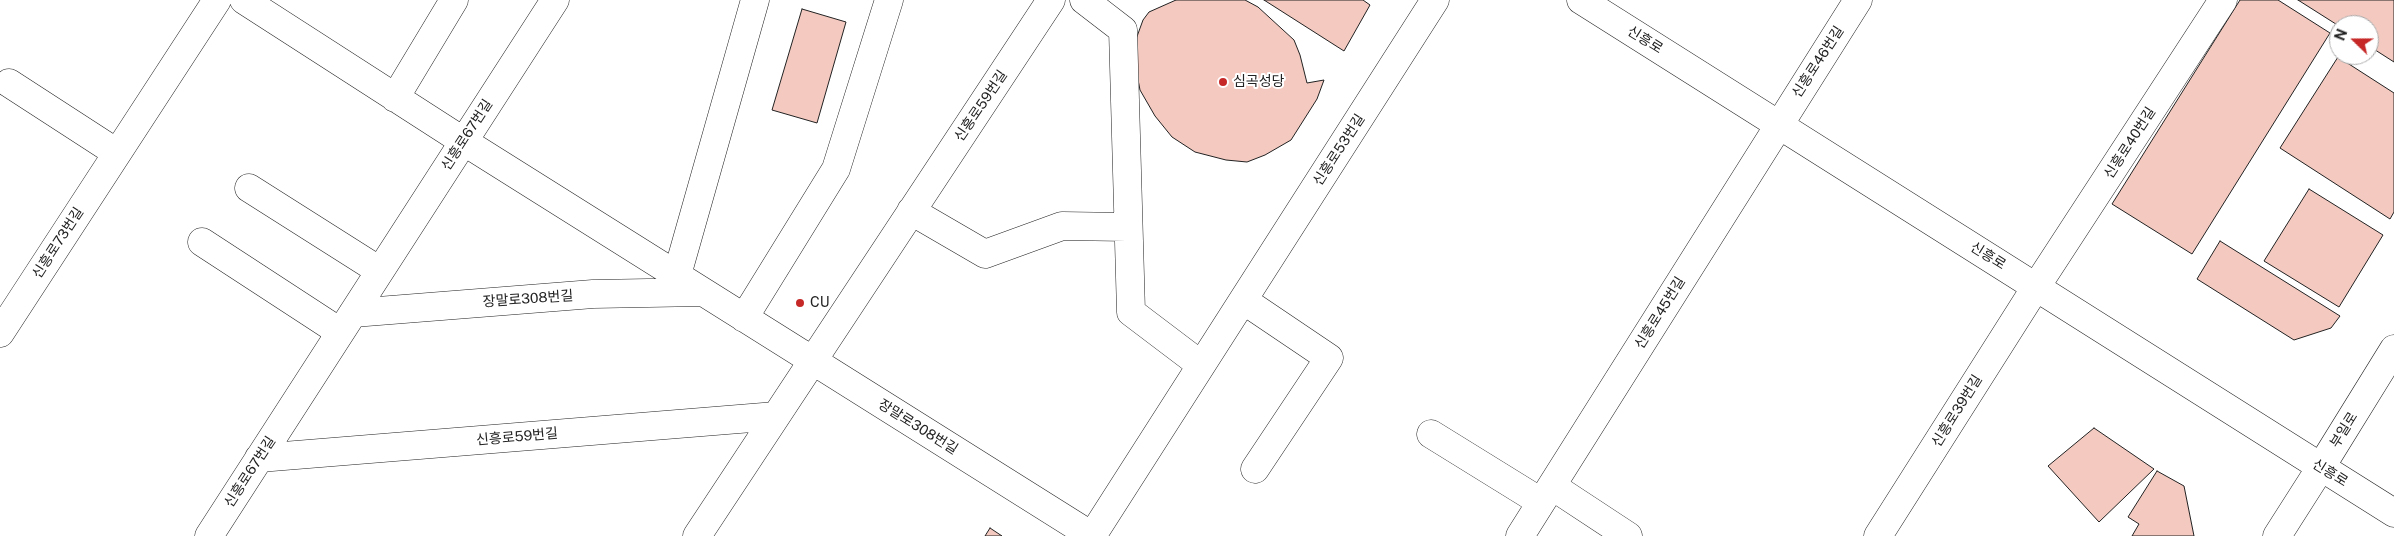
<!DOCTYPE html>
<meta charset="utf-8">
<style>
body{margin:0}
#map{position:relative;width:2394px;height:536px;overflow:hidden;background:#fff;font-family:"Public Sans",sans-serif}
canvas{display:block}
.north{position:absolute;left:2329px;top:15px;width:50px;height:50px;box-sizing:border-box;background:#fff;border:1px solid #a7a7a7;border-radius:50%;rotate:292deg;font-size:14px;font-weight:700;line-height:20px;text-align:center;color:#222}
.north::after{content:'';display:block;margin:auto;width:18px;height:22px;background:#c62828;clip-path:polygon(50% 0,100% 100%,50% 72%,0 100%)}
</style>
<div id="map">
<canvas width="2394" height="536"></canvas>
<div class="north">N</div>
</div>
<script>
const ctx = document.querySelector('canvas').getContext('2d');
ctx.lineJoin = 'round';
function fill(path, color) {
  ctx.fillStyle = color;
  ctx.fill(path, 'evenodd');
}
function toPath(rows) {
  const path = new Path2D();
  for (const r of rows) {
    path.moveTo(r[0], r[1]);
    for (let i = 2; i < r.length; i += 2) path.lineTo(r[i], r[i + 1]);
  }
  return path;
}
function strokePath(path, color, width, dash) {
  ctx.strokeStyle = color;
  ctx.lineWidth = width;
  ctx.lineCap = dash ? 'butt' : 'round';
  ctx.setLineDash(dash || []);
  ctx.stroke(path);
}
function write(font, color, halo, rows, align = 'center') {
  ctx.font = font + ' "Public Sans","Noto Sans KR",sans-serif';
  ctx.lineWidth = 4;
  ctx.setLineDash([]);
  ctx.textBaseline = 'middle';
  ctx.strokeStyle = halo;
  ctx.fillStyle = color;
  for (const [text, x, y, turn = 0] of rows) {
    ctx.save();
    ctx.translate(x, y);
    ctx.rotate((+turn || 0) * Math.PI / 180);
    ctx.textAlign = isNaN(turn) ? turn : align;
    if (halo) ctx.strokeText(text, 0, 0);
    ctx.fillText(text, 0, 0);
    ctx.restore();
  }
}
const building = toPath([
 [1176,0,1245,0,1258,7,1294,40,1300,55,1307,83,1324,80,1317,99,1291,140,1265,155,1247,162,1226,160,1195,152,1172,137,1155,116,1140,90,1136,69,1135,42,1143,20,1149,12,1176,0],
 [1264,0,1363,0,1370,5,1344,51,1264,0],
 [2240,0,2278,0,2330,33,2192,254,2112,204,2240,0],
 [2298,0,2394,0,2394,62,2369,46,2369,25,2339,26,2298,0],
 [802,9,846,22,817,123,772,110,802,9],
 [2338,57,2394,93,2394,212,2390,219,2280,148,2338,57],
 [2309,189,2383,235,2339,307,2264,261,2309,189],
 [2220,241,2340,316,2331,328,2294,340,2197,279,2220,241],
 [2094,428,2154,469,2099,522,2048,466,2094,428],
 [2157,471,2184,486,2194,536,2132,536,2139,524,2128,517,2157,471],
 [990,528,1002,536,985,536,990,528]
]);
const minor = toPath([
 [244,0,463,141,1092,536],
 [1084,0,1123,30,1131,312,1201,365],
 [1581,0,2321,467,2277,536],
 [9,83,117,153],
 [395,98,454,0],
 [249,188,380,271],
 [911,211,985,254,1062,226,1127,227],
 [202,242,340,332],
 [677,275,755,0],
 [1243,300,1329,358,1255,469],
 [353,313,593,294,703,292],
 [744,318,836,169,889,0],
 [0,333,217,0],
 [1431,434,1541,502],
 [259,458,776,416],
 [1552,486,1628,536],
 [209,536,555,0],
 [697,536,1051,0],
 [1092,536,1435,0],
 [1520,536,1858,0],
 [1878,536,2036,287,2223,0]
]);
const major = toPath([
 [2394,349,2321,467,2394,513]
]);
const markers = [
 [1223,82,5,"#c62828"],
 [800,303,5,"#c62828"]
];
const streetNames = [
 ["신흥로",1645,40,32],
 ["신흥로46번길",1818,62,-57],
 ["신흥로59번길",981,106,-56],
 ["신흥로67번길",467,135,-57],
 ["신흥로40번길",2130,143,-57],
 ["신흥로53번길",1339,150,-57],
 ["신흥로73번길",58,243,-57],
 ["신흥로",1988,256,32],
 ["장말로308번길",528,299,-4],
 ["신흥로45번길",1660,313,-58],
 ["신흥로39번길",1957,411,-58],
 ["장말로308번길",918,427,32],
 ["부일로",2344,430,-58],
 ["신흥로59번길",517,437,-5],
 ["신흥로67번길",250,472,-57],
 ["신흥로",2330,473,32]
];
const poiNames = [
 ["심곡성당",1233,82],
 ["CU",810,303]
];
fill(building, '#f3c9c0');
strokePath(building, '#222', 1);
strokePath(minor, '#222', 29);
strokePath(major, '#222', 29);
strokePath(minor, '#fff', 28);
strokePath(major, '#fff', 28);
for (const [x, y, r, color] of markers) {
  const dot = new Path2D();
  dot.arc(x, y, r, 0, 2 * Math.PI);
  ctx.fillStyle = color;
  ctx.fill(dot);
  strokePath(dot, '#fff', 2);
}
write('14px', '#222', '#fff', streetNames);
write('14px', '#222', '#fff', poiNames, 'left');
</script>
